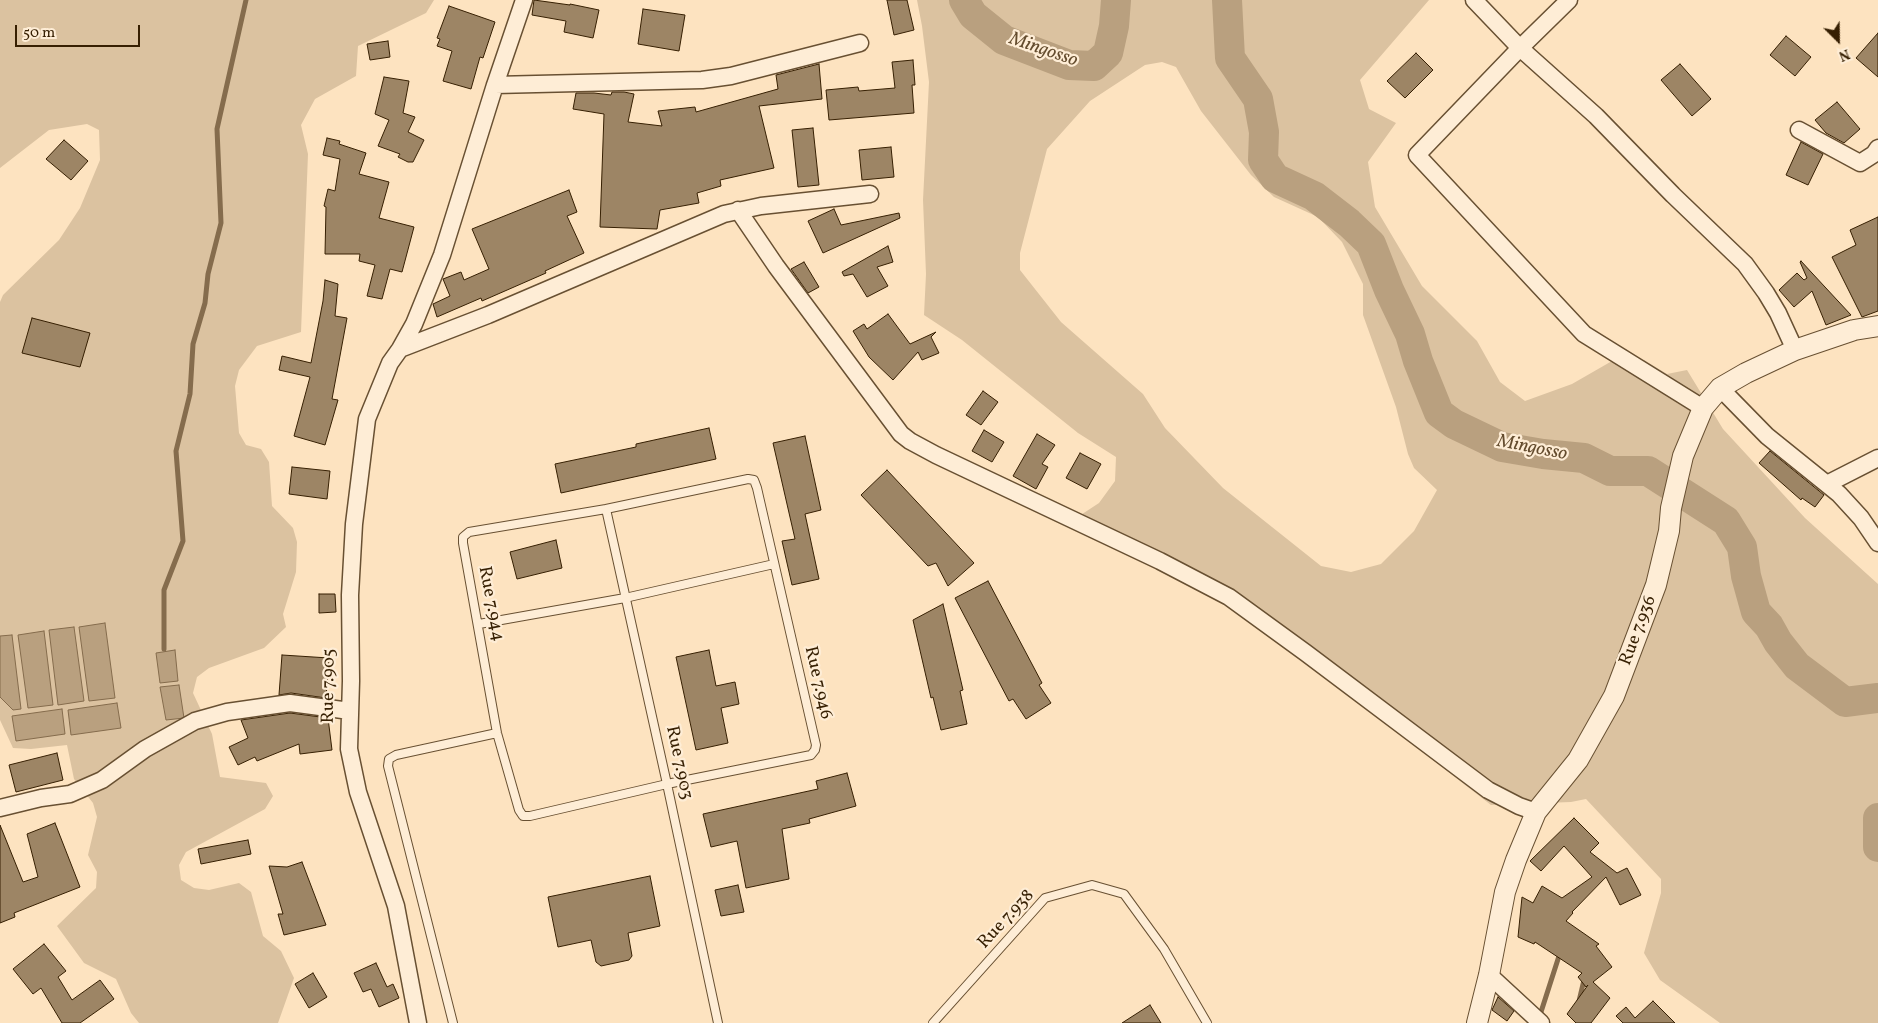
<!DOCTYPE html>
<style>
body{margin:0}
#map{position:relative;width:1878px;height:1023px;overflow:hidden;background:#fde3c0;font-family:Vollkorn,serif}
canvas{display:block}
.north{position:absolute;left:1813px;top:15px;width:50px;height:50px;-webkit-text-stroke:4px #feedd6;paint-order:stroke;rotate:157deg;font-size:14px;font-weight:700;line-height:20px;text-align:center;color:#361f02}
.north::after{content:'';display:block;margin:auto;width:18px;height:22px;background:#361f02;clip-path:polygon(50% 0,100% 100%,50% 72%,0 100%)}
.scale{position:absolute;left:15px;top:25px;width:125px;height:22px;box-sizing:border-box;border:2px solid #361f02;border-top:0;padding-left:6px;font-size:15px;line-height:18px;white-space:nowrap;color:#361f02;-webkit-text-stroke:4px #feedd6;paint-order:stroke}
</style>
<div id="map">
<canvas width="1878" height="1023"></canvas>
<div class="north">N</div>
<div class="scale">50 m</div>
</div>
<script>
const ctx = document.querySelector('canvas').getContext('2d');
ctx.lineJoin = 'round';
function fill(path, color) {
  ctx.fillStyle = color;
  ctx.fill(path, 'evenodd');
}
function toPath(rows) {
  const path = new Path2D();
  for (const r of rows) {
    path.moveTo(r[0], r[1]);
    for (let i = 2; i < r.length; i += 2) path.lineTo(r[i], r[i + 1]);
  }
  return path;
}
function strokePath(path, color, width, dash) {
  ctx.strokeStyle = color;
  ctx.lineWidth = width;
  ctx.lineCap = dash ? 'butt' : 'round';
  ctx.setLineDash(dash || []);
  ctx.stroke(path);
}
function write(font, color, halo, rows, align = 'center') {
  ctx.font = font + ' Vollkorn,serif';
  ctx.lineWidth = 4.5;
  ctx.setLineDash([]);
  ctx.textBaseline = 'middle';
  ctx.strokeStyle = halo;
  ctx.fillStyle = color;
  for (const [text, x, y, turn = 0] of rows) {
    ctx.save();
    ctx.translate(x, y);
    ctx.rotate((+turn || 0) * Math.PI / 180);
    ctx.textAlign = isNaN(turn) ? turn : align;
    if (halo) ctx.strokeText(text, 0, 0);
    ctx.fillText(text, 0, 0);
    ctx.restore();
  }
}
const green = toPath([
 [0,0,434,0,426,13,358,46,356,76,315,99,301,125,308,154,301,332,257,346,239,370,235,386,239,433,246,445,261,449,269,462,272,506,293,528,297,542,296,572,283,614,286,627,264,648,209,668,197,677,193,693,212,734,220,777,266,783,273,796,265,809,186,852,179,865,181,880,194,888,209,890,239,883,251,892,263,936,281,951,294,978,278,1023,139,1023,131,1013,116,979,84,963,57,926,96,888,97,872,88,855,97,817,93,803,74,779,67,745,31,749,13,748,0,720,0,302,3,295,59,240,80,208,100,160,99,130,87,124,49,130,0,168],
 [917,0,1429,0,1360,80,1369,109,1396,123,1368,162,1375,207,1422,286,1477,341,1500,382,1525,401,1572,384,1612,361,1644,360,1667,374,1687,370,1723,429,1805,518,1878,584,1878,1023,1720,1023,1660,980,1644,953,1661,893,1661,879,1586,799,1571,802,1491,805,1239,610,1067,524,1099,503,1115,481,1116,457,1078,433,962,340,924,315,926,274,923,200,929,82,922,26],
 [1162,62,1176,67,1201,111,1251,175,1274,197,1318,217,1342,242,1363,284,1363,315,1396,407,1408,454,1414,468,1437,490,1414,531,1381,564,1351,572,1321,566,1223,488,1165,428,1143,394,1061,322,1020,270,1020,253,1047,149,1090,101,1145,65]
]);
const water = toPath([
 [105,623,115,698,89,701,79,627,105,623],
 [74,627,84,701,58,705,49,630,74,627],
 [44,631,53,705,28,708,18,635,44,631],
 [12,635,21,709,13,710,0,697,0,636,12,635],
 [175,650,178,681,160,683,156,653,175,650],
 [179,685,184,718,166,720,160,687,179,685],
 [117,703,121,728,71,735,68,710,117,703],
 [62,709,65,734,16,741,12,716,62,709]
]);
const stream = toPath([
 [164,649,164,590,183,541,176,451,190,394,193,344,205,303,208,274,221,223,217,129,246,0],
 [1579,1001,1584,980],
 [1541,1012,1559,956]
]);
const river = toPath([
 [964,0,973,15,1004,40,1069,65,1094,66,1108,53,1114,26,1116,0],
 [1227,0,1230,58,1258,99,1264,132,1263,160,1275,178,1314,196,1349,223,1371,244,1389,290,1410,334,1418,361,1439,413,1454,424,1502,447,1543,454,1584,458,1610,471,1648,471,1726,521,1742,547,1746,576,1756,612,1769,626,1778,642,1797,666,1845,702,1878,698],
 [1878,818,1878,847]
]);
const building = toPath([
 [534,0,570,5,570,4,599,10,593,38,564,32,566,21,532,15,534,0],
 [887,0,907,0,914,30,894,35,887,0],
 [449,6,495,22,483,58,480,57,471,89,443,81,452,51,437,46,440,39,437,38,449,6],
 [643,9,685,15,679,51,638,44,643,9],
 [1878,33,1878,77,1856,58,1878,33],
 [1786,36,1811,57,1795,76,1770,55,1786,36],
 [388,41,390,57,370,60,367,44,388,41],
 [1416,53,1433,70,1405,98,1387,81,1416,53],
 [913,60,915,85,912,85,914,113,829,120,826,90,858,87,859,91,895,88,892,62,913,60],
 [819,64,822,99,759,106,774,168,720,180,721,186,697,193,699,203,660,210,657,229,600,227,604,114,573,109,576,93,594,93,611,95,612,92,624,92,634,94,628,122,662,126,658,111,695,107,696,112,778,89,776,75,819,64],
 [1680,64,1711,99,1692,116,1661,80,1680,64],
 [384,77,409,81,403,113,415,117,408,132,424,140,413,162,408,162,398,157,400,154,378,146,389,120,375,114,384,77],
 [1837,102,1860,129,1844,143,1826,133,1815,120,1837,102],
 [813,128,819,185,798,187,792,130,813,128],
 [327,138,340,141,339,144,366,153,359,174,389,182,379,218,414,227,402,272,390,269,382,299,367,296,375,265,359,261,360,254,325,254,326,207,324,206,328,189,335,191,340,159,323,155,327,138],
 [64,140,88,161,71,180,46,159,64,140],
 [1801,142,1823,154,1808,185,1786,175,1801,142],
 [891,147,894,177,862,180,859,150,891,147],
 [569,190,577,212,567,216,584,253,545,271,546,273,482,301,481,298,437,317,433,304,450,296,443,279,461,272,464,280,489,269,472,229,569,190],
 [834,209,841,225,899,213,900,218,823,253,808,221,834,209],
 [1878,217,1878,311,1862,317,1832,257,1856,245,1850,230,1878,217],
 [888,246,893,262,877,267,888,286,867,297,853,274,844,276,842,272,888,246],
 [1801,261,1812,273,1851,315,1826,325,1812,291,1794,307,1779,290,1797,273,1804,280,1807,278,1800,262,1801,261],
 [804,262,819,287,808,293,791,269,804,262],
 [325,280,338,284,335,316,347,318,332,399,338,400,325,445,294,436,310,377,279,370,282,356,311,363,323,301,325,280],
 [888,314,910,344,936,332,931,337,939,353,922,360,918,352,893,380,869,357,853,331,864,324,867,329,888,314],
 [32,318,90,333,80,367,22,353,32,318],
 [983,391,998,402,981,425,966,415,983,391],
 [709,428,716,459,561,493,555,464,636,447,636,444,709,428],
 [984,430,1004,442,992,462,972,451,984,430],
 [1037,434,1055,445,1042,464,1048,467,1036,489,1013,476,1037,434],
 [805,436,821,510,805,514,819,579,792,585,782,541,795,539,773,443,805,436],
 [1770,451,1824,495,1815,507,1802,498,1801,500,1759,463,1770,451],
 [1080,453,1101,464,1087,489,1066,478,1080,453],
 [292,467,330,471,327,499,289,494,292,467],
 [887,470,974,563,948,586,936,563,928,566,861,495,887,470],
 [556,540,562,568,517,579,510,552,556,540],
 [988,581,1042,683,1039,685,1051,703,1026,719,1013,699,1009,701,955,598,988,581],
 [319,594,335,594,336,612,319,613,319,594],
 [943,604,963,690,960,691,967,724,941,730,933,697,931,698,913,620,943,604],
 [709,650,716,686,735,682,739,704,721,708,728,743,696,750,676,657,709,650],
 [282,655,329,658,326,698,291,693,279,695,282,655],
 [290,713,328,718,332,750,300,754,299,744,257,761,255,757,238,765,229,747,248,738,241,720,290,713],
 [57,753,63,780,16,792,9,765,57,753],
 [847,773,856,806,809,819,810,823,782,829,789,879,746,888,737,841,711,847,703,814,818,789,816,781,847,773],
 [1574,818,1599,843,1590,852,1617,873,1627,868,1641,895,1620,905,1606,877,1572,912,1573,913,1566,921,1599,944,1596,946,1612,967,1593,982,1610,998,1591,1023,1576,1023,1567,1014,1588,985,1586,987,1578,977,1582,973,1535,942,1534,944,1518,937,1522,897,1533,903,1542,886,1562,898,1592,877,1564,846,1541,871,1530,861,1574,818],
 [55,823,80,887,14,913,15,917,0,923,0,825,23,882,38,877,27,834,55,823],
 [248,840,251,854,201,864,198,849,248,840],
 [302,862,326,925,284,935,278,914,283,914,269,866,287,867,302,862],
 [650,876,660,926,628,933,632,956,629,960,601,966,596,962,591,940,558,947,548,897,650,876],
 [738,885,744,912,721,916,715,890,738,885],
 [44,944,66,971,58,977,72,1000,100,980,114,999,80,1023,62,1023,41,988,33,994,13,969,44,944],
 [376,963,387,987,393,984,399,998,379,1007,371,989,363,992,354,973,376,963],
 [313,973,327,997,309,1008,295,984,313,973],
 [1498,997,1514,1011,1507,1021,1492,1010,1498,997],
 [1653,1001,1675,1023,1623,1023,1616,1016,1626,1007,1635,1018,1653,1001],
 [1150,1005,1161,1023,1122,1023,1150,1005]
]);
const service = toPath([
 [748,479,754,480,757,488,816,745,815,750,811,755,667,784,530,816,523,816,519,810,497,733,463,543,463,537,469,532,606,509,748,479],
 [606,509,667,784,718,1023],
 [479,624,625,598,774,564],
 [453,1023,388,766,389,759,396,755,497,733],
 [933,1023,1045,898,1092,885,1124,894,1164,949,1207,1023]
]);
const minor = toPath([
 [1474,0,1520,48,1417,155,1584,334,1703,408],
 [1569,0,1520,48,1596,116,1673,195,1745,264,1766,293,1778,313,1795,350],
 [495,85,702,80,731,76,860,43],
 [1799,130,1860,163,1874,154,1878,148],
 [738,210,776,266,901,434,910,441,936,455,1160,561,1229,597,1306,653,1488,790,1519,806,1536,812],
 [400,349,488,315,724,214,761,206,870,194],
 [1720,388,1767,436,1839,494,1861,518,1878,543],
 [1827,484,1878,458],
 [0,808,41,798,70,794,102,780,145,749,195,721,227,712,290,703,350,711],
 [1489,975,1541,1023],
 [418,1023,396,906,358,792,349,749,351,681,350,595,354,524,367,419,390,363,400,349,414,324,442,255,495,85,524,0]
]);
const tertiary = toPath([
 [1477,1023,1489,975,1505,892,1516,860,1536,812,1578,760,1614,696,1656,585,1669,531,1671,508,1683,456,1703,408,1720,388,1746,373,1795,350,1854,330,1878,326]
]);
const streetNames = [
 ["Rue 7.944",490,604,79],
 ["Rue 7.936",1639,631,-69],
 ["Rue 7.946",817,683,77],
 ["Rue 7.905",330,686,-89],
 ["Rue 7.903",678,763,78],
 ["Rue 7.938",1007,920,-47]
];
const waterNames = [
 ["Mingosso",1043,51,19],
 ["Mingosso",1532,449,11]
];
fill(green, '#dbc2a0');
fill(water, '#b9a07f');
strokePath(water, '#856c4d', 1);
strokePath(stream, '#856c4d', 5);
strokePath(river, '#b9a07f', 30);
fill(building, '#9d8565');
strokePath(building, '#361f02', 1);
strokePath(service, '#685032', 10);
strokePath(minor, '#685032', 19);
strokePath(tertiary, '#685032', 22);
strokePath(service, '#feedd6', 8);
strokePath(minor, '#feedd6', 16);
strokePath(tertiary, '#feedd6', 20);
write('18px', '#361f02', '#feedd6', streetNames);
write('italic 19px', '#644c2e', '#feedd6', waterNames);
</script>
